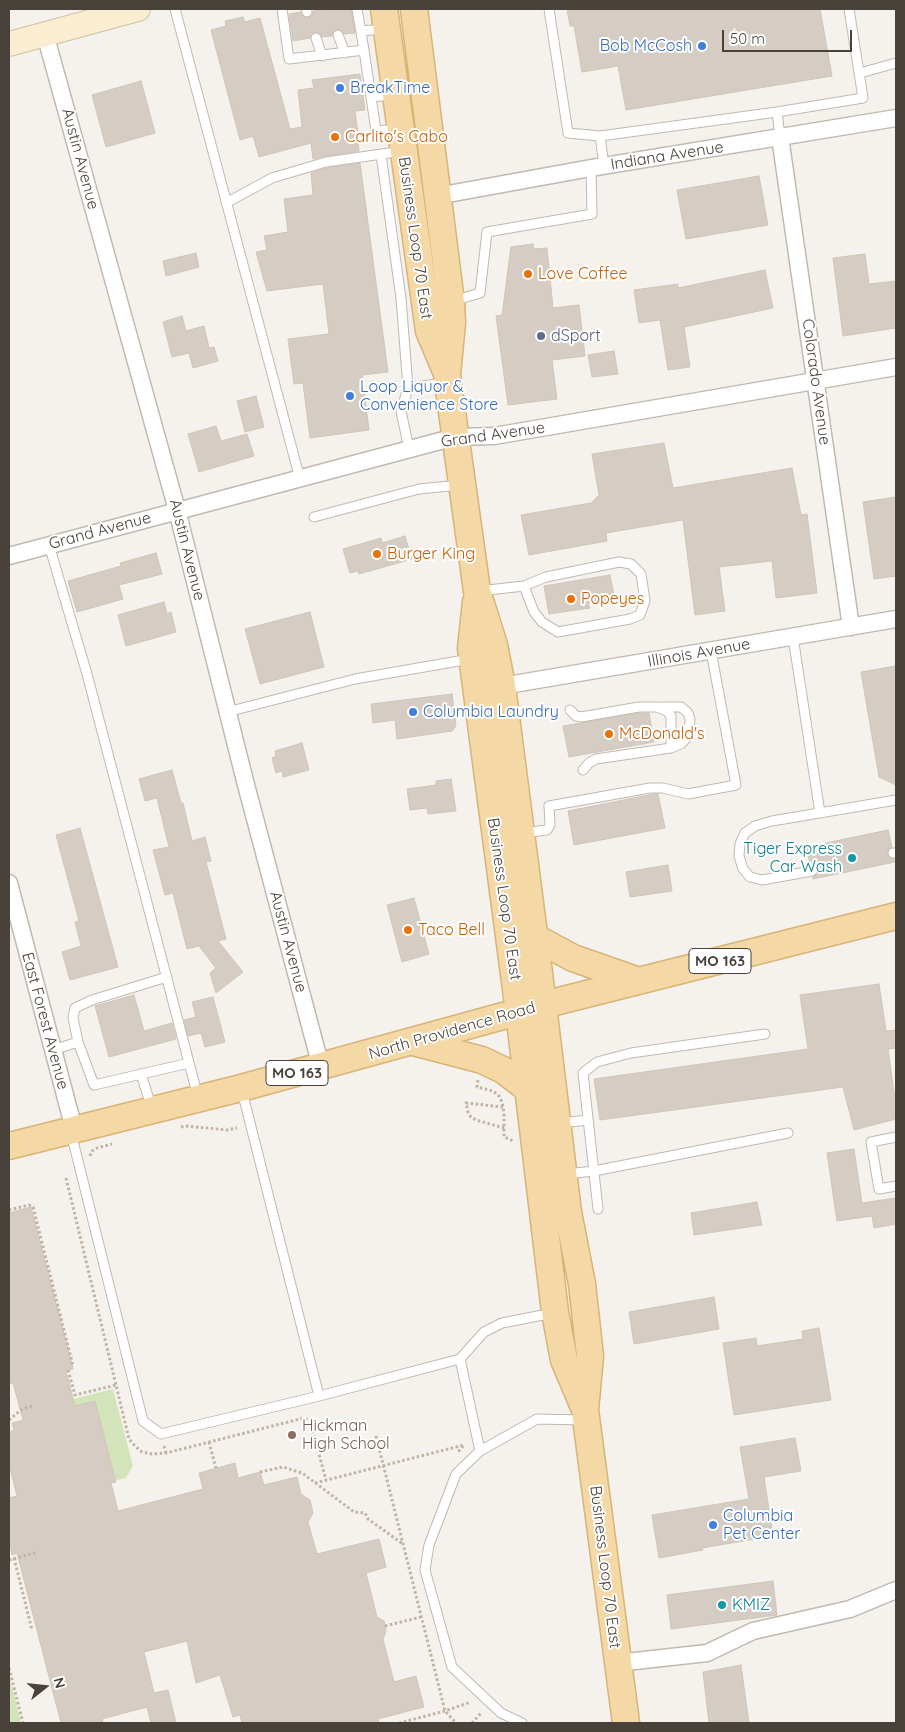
<!DOCTYPE html>
<style>
body{margin:0}
#map{position:relative;width:905px;height:1732px;overflow:hidden;background:#f5f2ed;font-family:Quicksand,sans-serif}
canvas{display:block}
.frame{position:absolute;inset:0;border:10px solid #49423b;pointer-events:none}
.north{position:absolute;left:20px;top:1662px;width:50px;height:50px;-webkit-text-stroke:4px #fff;paint-order:stroke;rotate:74deg;font-size:14px;font-weight:700;line-height:20px;text-align:center;color:#49423b}
.north::after{content:'';display:block;margin:auto;width:18px;height:22px;background:#49423b;clip-path:polygon(50% 0,100% 100%,50% 72%,0 100%)}
.scale{position:absolute;left:722px;top:30px;width:130px;height:22px;box-sizing:border-box;border:2px solid #49423b;border-top:0;padding-left:6px;font-size:15px;line-height:18px;white-space:nowrap;color:#49423b;-webkit-text-stroke:4px #fff;paint-order:stroke}
</style>
<div id="map">
<canvas width="905" height="1732"></canvas>
<div class="frame"></div>
<div class="north">N</div>
<div class="scale">50 m</div>
</div>
<script>
const ctx = document.querySelector('canvas').getContext('2d');
ctx.lineJoin = 'round';
function fill(path, color) {
  ctx.fillStyle = color;
  ctx.fill(path, 'evenodd');
}
function toPath(rows) {
  const path = new Path2D();
  for (const r of rows) {
    path.moveTo(r[0], r[1]);
    for (let i = 2; i < r.length; i += 2) path.lineTo(r[i], r[i + 1]);
  }
  return path;
}
function strokePath(path, color, width, dash) {
  ctx.strokeStyle = color;
  ctx.lineWidth = width;
  ctx.lineCap = dash ? 'butt' : 'round';
  ctx.setLineDash(dash || []);
  ctx.stroke(path);
}
function write(font, color, halo, rows, align = 'center') {
  ctx.font = font + ' Quicksand,sans-serif';
  ctx.lineWidth = 4;
  ctx.setLineDash([]);
  ctx.textBaseline = 'middle';
  ctx.strokeStyle = halo;
  ctx.fillStyle = color;
  for (const [text, x, y, turn = 0] of rows) {
    ctx.save();
    ctx.translate(x, y);
    ctx.rotate((+turn || 0) * Math.PI / 180);
    ctx.textAlign = isNaN(turn) ? turn : align;
    if (halo) ctx.strokeText(text, 0, 0);
    ctx.fillText(text, 0, 0);
    ctx.restore();
  }
}
const green = toPath([
 [113,1389,133,1466,126,1478,116,1480,95,1401,75,1406,73,1399],
 [9,1674,21,1723,9,1723]
]);
const building = toPath([
 [330,9,351,9,355,33,344,34,341,30,336,29,333,32,332,36,322,37,320,33,314,32,311,34,310,38,293,41,289,14,301,12,303,17,308,18,312,16,313,11,330,9],
 [567,9,820,9,832,76,626,110,618,66,582,72,574,26,570,26,567,9],
 [243,17,245,22,260,18,290,129,302,127,298,90,314,88,312,80,360,74,365,110,355,111,359,143,358,143,359,151,325,156,313,159,311,143,259,157,253,136,240,140,211,30,226,26,225,21,243,17],
 [141,81,155,133,106,147,92,95,141,81],
 [360,163,388,372,362,375,369,430,310,438,303,383,294,384,288,339,329,334,323,284,267,291,256,252,267,250,264,236,288,232,284,199,313,195,311,173,327,168,360,163],
 [759,176,768,225,686,239,677,190,759,176],
 [533,244,534,249,547,248,553,308,579,305,585,356,552,360,557,399,508,405,496,316,502,315,511,247,533,244],
 [196,253,199,267,166,276,163,261,196,253],
 [865,254,869,284,896,281,896,328,843,336,833,258,865,254],
 [765,270,773,308,684,327,690,367,668,370,660,320,639,323,634,290,678,284,678,288,765,270],
 [182,316,186,331,204,326,209,348,214,347,218,361,193,368,189,353,172,357,163,322,182,316],
 [614,351,618,374,592,377,588,355,614,351],
 [256,396,264,427,245,432,237,401,256,396],
 [216,426,221,441,247,434,254,456,199,472,188,434,216,426],
 [664,443,673,488,792,468,801,515,807,514,817,593,776,598,772,561,719,567,725,611,695,615,683,520,606,533,607,541,529,555,521,515,591,503,599,495,592,454,664,443],
 [896,497,896,576,874,579,863,502,896,497],
 [405,536,412,559,359,574,358,571,350,573,343,549,381,538,382,543,405,536],
 [156,553,162,574,119,585,123,599,77,612,68,581,121,566,120,563,156,553],
 [610,575,615,600,588,603,590,608,549,614,544,586,610,575],
 [164,602,167,614,171,612,176,632,126,646,118,615,164,602],
 [310,612,324,667,260,684,245,629,310,612],
 [896,666,896,785,879,777,861,672,896,666],
 [452,694,456,726,452,731,397,739,395,720,373,723,371,704,452,694],
 [640,713,649,713,654,742,569,757,563,726,640,713],
 [302,743,309,770,283,777,282,771,276,773,272,758,276,756,275,751,302,743],
 [172,770,181,803,183,803,192,841,205,837,211,861,206,862,226,939,218,941,243,972,216,993,210,973,216,968,199,946,187,949,173,893,165,895,153,850,169,847,157,798,145,801,139,779,172,770],
 [451,779,456,811,428,814,427,808,410,810,407,789,436,785,436,781,451,779],
 [654,794,658,794,665,828,574,845,568,811,654,794],
 [80,828,118,967,70,980,62,952,81,946,75,922,79,921,56,835,80,828],
 [888,830,892,847,888,849,887,853,889,858,894,859,895,862,813,879,813,877,818,874,818,869,815,865,810,865,807,847,888,830],
 [668,865,672,891,630,897,626,872,668,865],
 [414,898,429,954,402,962,387,905,414,898],
 [879,984,886,1031,896,1030,896,1048,888,1049,894,1093,896,1092,896,1119,854,1130,843,1087,600,1120,594,1079,808,1049,800,995,879,984],
 [134,995,144,1031,172,1023,176,1039,109,1057,95,1006,134,995],
 [213,997,225,1042,205,1047,201,1033,188,1036,184,1020,196,1017,192,1002,213,997],
 [854,1149,862,1203,896,1198,896,1224,874,1228,872,1216,837,1221,827,1153,854,1149],
 [757,1202,762,1225,694,1235,691,1213,757,1202],
 [31,1207,73,1369,66,1371,75,1406,95,1401,116,1482,111,1483,118,1511,203,1489,199,1473,235,1463,238,1478,260,1472,264,1485,297,1477,301,1494,310,1500,313,1513,308,1522,317,1554,379,1539,386,1567,366,1573,377,1617,384,1621,386,1631,383,1639,394,1682,416,1676,424,1707,378,1719,379,1723,242,1723,240,1715,233,1717,220,1675,196,1683,187,1641,144,1652,154,1693,168,1690,176,1723,151,1723,147,1707,102,1719,103,1723,61,1723,17,1553,12,1555,9,1540,9,1498,17,1496,9,1464,9,1432,14,1430,12,1423,23,1420,13,1383,9,1384,9,1213,31,1207],
 [714,1297,719,1329,634,1344,629,1312,714,1297],
 [819,1328,831,1400,734,1415,723,1343,756,1338,757,1346,803,1339,802,1331,819,1328],
 [795,1438,801,1471,764,1477,773,1536,702,1548,703,1550,659,1558,652,1515,749,1499,740,1447,795,1438],
 [773,1581,777,1615,671,1629,667,1595,773,1581],
 [741,1665,749,1723,709,1723,703,1672,741,1665]
]);
const path = toPath([
 [478,1080,477,1087,493,1091,499,1096,502,1102,504,1113,504,1137,513,1141],
 [503,1107,466,1103,468,1112,471,1117,476,1120,504,1128],
 [181,1127,187,1126,227,1130,237,1128],
 [90,1156,92,1151,97,1148,112,1144],
 [66,1178,116,1385],
 [9,1210,29,1205,33,1207,73,1366,72,1366],
 [68,1370,75,1395,116,1385,129,1439,135,1446,142,1452,152,1454,166,1453,304,1418,308,1420,311,1425,326,1480],
 [9,1420,22,1409,33,1406],
 [376,1436,445,1711,456,1723],
 [209,1442,216,1468],
 [164,1446,166,1453],
 [260,1472,283,1467,302,1473,354,1512,365,1513,368,1519,403,1544],
 [315,1483,464,1445,458,1452],
 [14,1558,32,1630],
 [9,1560,38,1552],
 [385,1626,421,1617],
 [9,1668,23,1723],
 [399,1723,445,1711,471,1702],
 [472,1723,482,1712]
]);
const lane = toPath([
 [175,9,300,479],
 [282,9,289,59,364,50,371,97,393,95],
 [306,9,307,12],
 [357,9,364,50],
 [549,9,568,133,600,136,604,166],
 [361,31,385,29],
 [338,35,345,53],
 [316,38,322,56],
 [860,73,896,63],
 [371,97,376,131,399,129],
 [777,112,863,98,849,9],
 [600,136,777,112,780,137],
 [381,155,401,298,408,388,445,383],
 [226,203,272,178,326,162,403,151],
 [453,301,480,293,487,232,592,214,591,168],
 [408,388,401,411,409,449],
 [314,517,419,489,459,485],
 [49,545,87,674,198,1097],
 [479,591,524,586,546,577,619,562,631,564,641,574,645,601,640,615,630,619,558,632,542,622,534,612,524,586],
 [793,637,820,813],
 [661,707,681,707,688,713,690,719,689,735,681,744,671,748],
 [570,710,576,716,581,717,639,707,657,707,667,711,671,716,671,748,596,759,589,763,583,770],
 [227,712,355,679,470,659],
 [522,833,547,830,550,825,549,806,650,788,663,788,688,794,736,785,711,651],
 [893,853,896,853],
 [812,871,762,880,750,877,743,869,739,856,740,844,745,833,755,826,772,821,896,800],
 [167,977,92,1000,75,1008,73,1018,78,1042,94,1085,189,1063],
 [53,1050,78,1042],
 [141,1074,152,1109],
 [242,1091,319,1396],
 [560,1123,588,1120],
 [71,1133,143,1421,161,1434,319,1396,460,1359],
 [896,1137,871,1142,879,1189,896,1186],
 [566,1174,594,1171,788,1133],
 [598,1209,583,1073,597,1062,631,1053,765,1034],
 [480,1451,460,1359,484,1332,502,1323,553,1313],
 [522,1723,501,1713,452,1667,425,1570,429,1545,456,1474,480,1451,537,1419,583,1420]
]);
const street = toPath([
 [45,34,177,510,245,781,321,1067],
 [780,137,851,627],
 [437,196,591,168,896,118],
 [9,556,455,437,494,436,896,367],
 [502,686,896,619],
 [9,883,74,1129],
 [617,1663,707,1653,753,1631,850,1609,896,1590]
]);
const secondary = toPath([
 [9,44,138,9]
]);
const primary = toPath([
 [384,9,429,331,446,371],
 [414,9,451,302,452,323,447,374,448,383,477,591,494,645,502,686,539,973,568,1212,582,1284,590,1356,585,1410,626,1723],
 [476,602,471,648,519,1012,555,1312,564,1360,584,1407],
 [534,937,573,958,639,981],
 [413,1042,482,1060,503,1070,528,1089],
 [9,1146,241,1088,543,1005,896,916]
]);
const markers = [
 [702,46,5,"#3f7fe0"],
 [340,88,5,"#3f7fe0"],
 [335,137,5,"#e8710a"],
 [528,274,5,"#e8710a"],
 [541,336,5,"#5c6f8a"],
 [350,396,5,"#3f7fe0"],
 [377,554,5,"#e8710a"],
 [571,599,5,"#e8710a"],
 [413,712,5,"#3f7fe0"],
 [609,734,5,"#e8710a"],
 [852,858,5,"#0f9aa8"],
 [408,930,5,"#e8710a"],
 [292,1435,5,"#8d6e63"],
 [713,1525,5,"#3f7fe0"],
 [722,1605,5,"#0f9aa8"]
];
const shields = [
 [720,961,62],
 [297,1073,62]
];
const shieldNames = [
 ["MO 163",720,961],
 ["MO 163",297,1073]
];
const shopNames = [
 ["Bob McCosh",692,46,"right"],
 ["BreakTime",350,88],
 ["Loop Liquor &",360,387],
 ["Convenience Store",360,405],
 ["Columbia Laundry",423,712],
 ["Columbia",723,1516],
 ["Pet Center",723,1534]
];
const foodNames = [
 ["Carlito's Cabo",345,137],
 ["Love Coffee",538,274],
 ["Burger King",387,554],
 ["Popeyes",581,599],
 ["McDonald's",619,734],
 ["Taco Bell",418,930]
];
const streetNames = [
 ["Indiana Avenue",667,156,-9],
 ["Austin Avenue",80,159,75],
 ["Business Loop 70 East",415,238,82],
 ["Colorado Avenue",816,382,82],
 ["Grand Avenue",493,435,-8],
 ["Grand Avenue",100,531,-15],
 ["Austin Avenue",187,550,76],
 ["Illinois Avenue",699,653,-10],
 ["Business Loop 70 East",504,899,82],
 ["Austin Avenue",288,942,75],
 ["East Forest Avenue",45,1021,75],
 ["North Providence Road",452,1031,-16],
 ["Business Loop 70 East",605,1567,83]
];
const serviceNames = [
 ["dSport",551,336]
];
const cultureNames = [
 ["Tiger Express",842,849],
 ["Car Wash",842,867],
 ["KMIZ",732,1605,"left"]
];
const educationNames = [
 ["Hickman",302,1426],
 ["High School",302,1444]
];
fill(green, '#d4e4ba');
fill(building, '#d5cdc3');
strokePath(building, '#cfc4b7', 1);
strokePath(lane, '#c0b9b0', 11);
strokePath(street, '#c0b9b0', 19);
strokePath(secondary, '#cfc0a1', 26);
strokePath(primary, '#d8b477', 29);
strokePath(path, '#c0b3a3', 3, [2.5, 2.5]);
strokePath(lane, '#fff', 9);
strokePath(street, '#fff', 16);
strokePath(secondary, '#faedd2', 24);
strokePath(primary, '#f4d8a6', 26);
for (const [x, y, r, color] of markers) {
  const dot = new Path2D();
  dot.arc(x, y, r, 0, 2 * Math.PI);
  ctx.fillStyle = color;
  ctx.fill(dot);
  strokePath(dot, '#fff', 2);
}
for (const [x, y, w] of shields) {
  const box = new Path2D();
  box.roundRect(x - w / 2, y - 12.5, w, 25, 4);
  ctx.fillStyle = '#fff';
  ctx.fill(box);
  strokePath(box, '#49423b', 1);
}
write('bold 15px', '#49423b', null, shieldNames);
write('16px', '#366cbe', '#fff', shopNames, 'left');
write('16px', '#c56008', '#fff', foodNames, 'left');
write('16px', '#49423b', '#fff', streetNames);
write('16px', '#4e5e75', '#fff', serviceNames, 'left');
write('16px', '#0d838f', '#fff', cultureNames, 'right');
write('16px', '#785e54', '#fff', educationNames, 'left');
</script>
